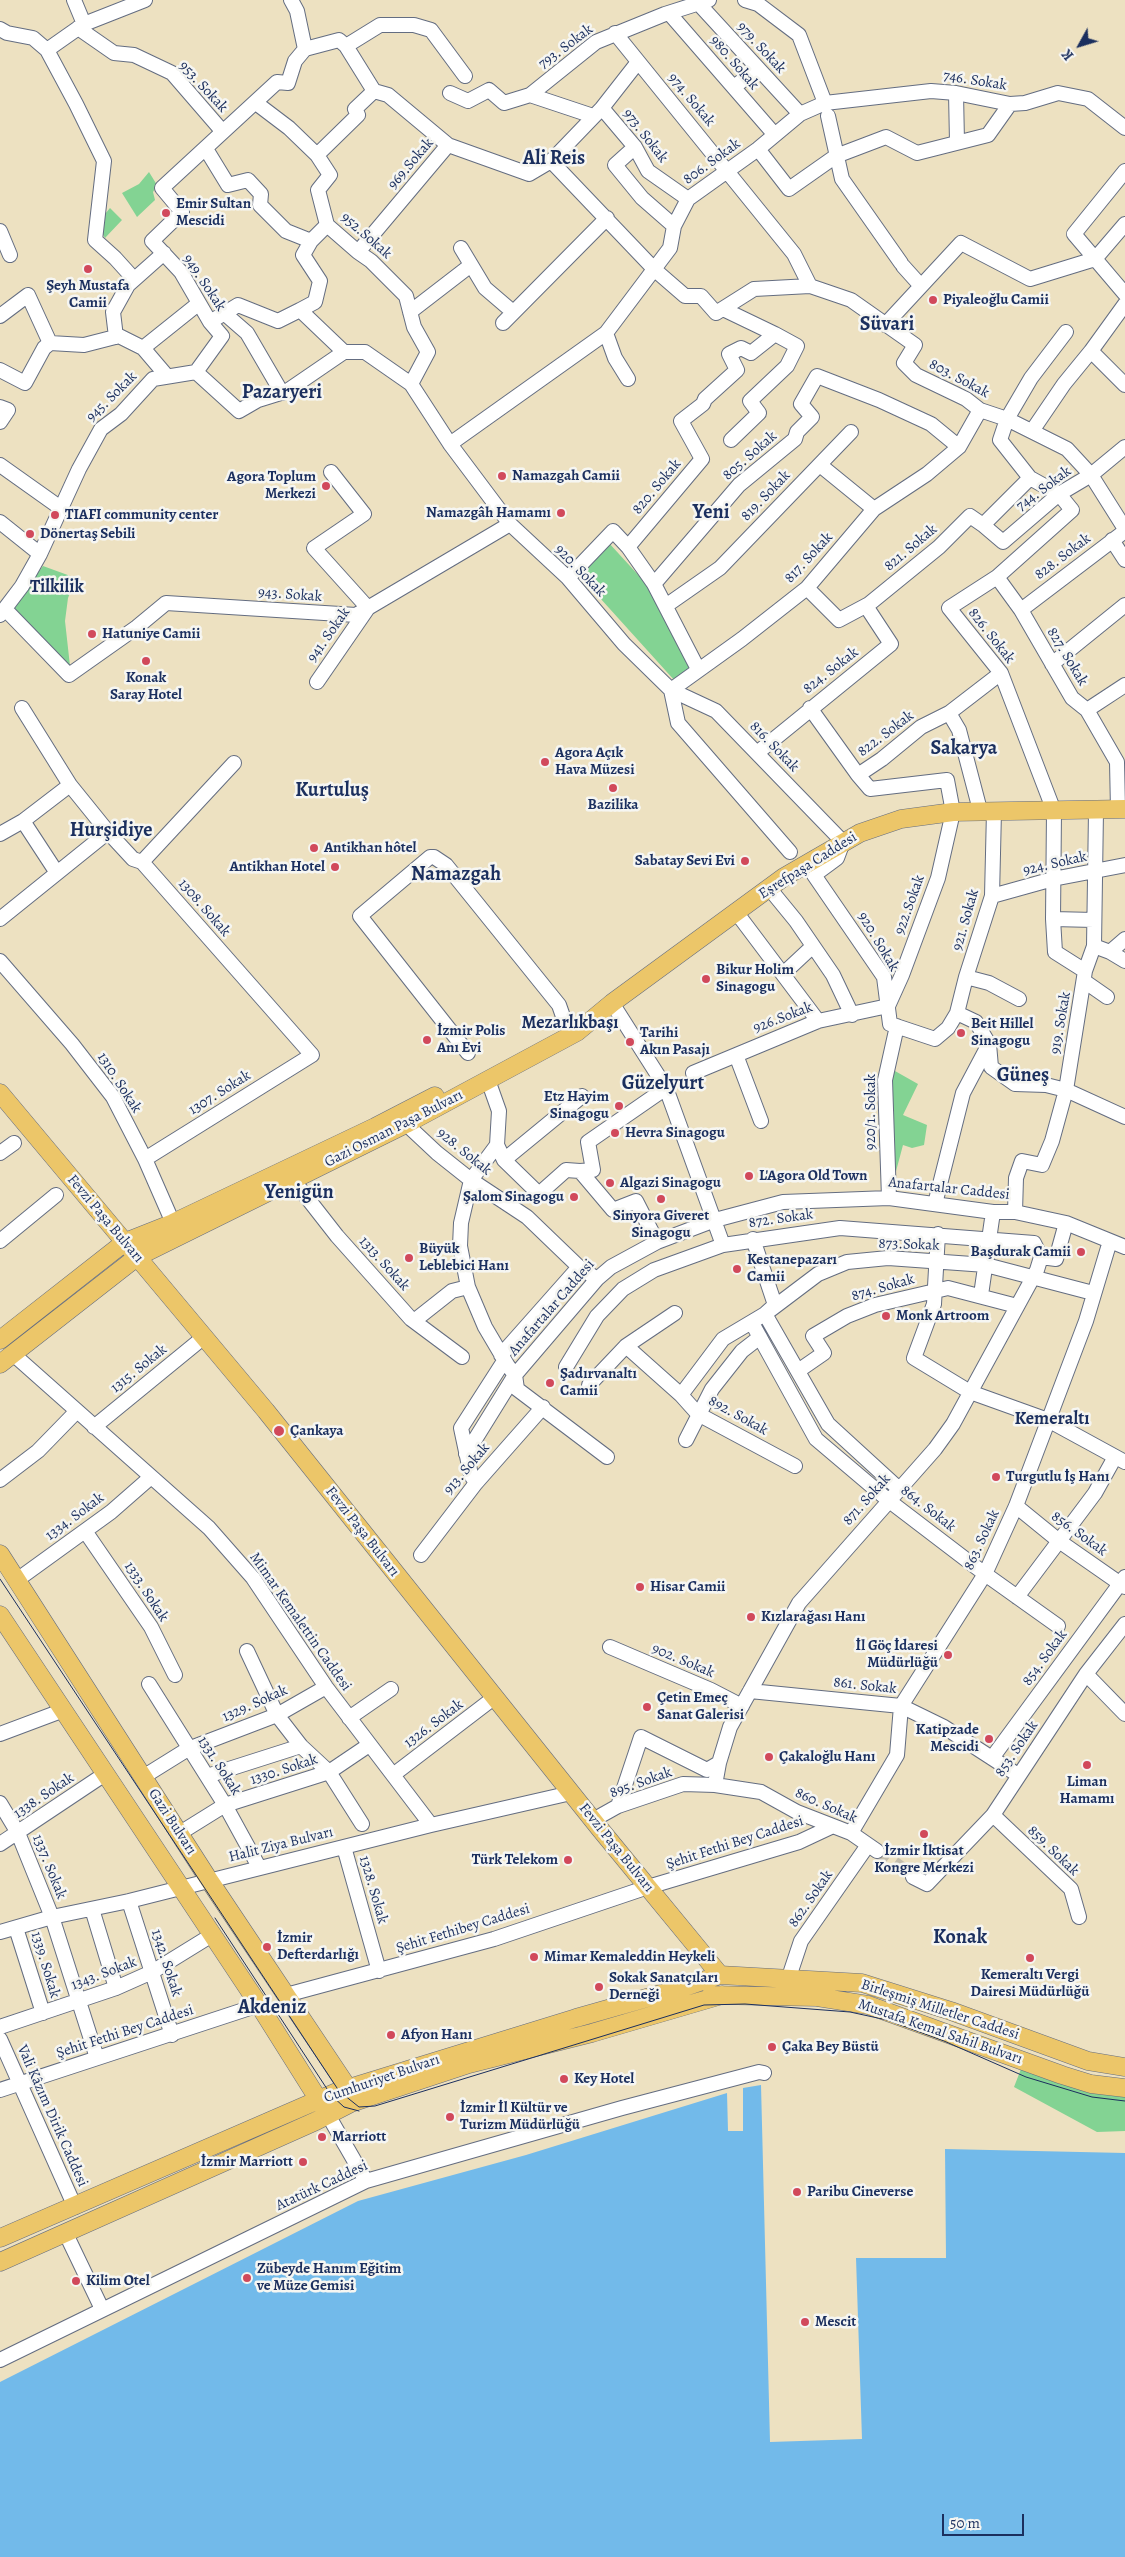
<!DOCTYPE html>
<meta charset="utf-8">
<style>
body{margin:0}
#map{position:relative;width:1125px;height:2557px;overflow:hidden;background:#ede1c1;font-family:Alegreya,serif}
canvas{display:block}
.north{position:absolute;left:1055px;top:20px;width:50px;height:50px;-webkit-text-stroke:4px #f6f6f2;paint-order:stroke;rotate:231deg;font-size:14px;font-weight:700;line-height:20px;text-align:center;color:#1b2f5e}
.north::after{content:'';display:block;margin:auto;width:18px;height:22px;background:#1b2f5e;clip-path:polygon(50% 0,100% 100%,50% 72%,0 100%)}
.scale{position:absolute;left:942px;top:2514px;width:82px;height:22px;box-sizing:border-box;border:2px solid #1b2f5e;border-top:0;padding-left:6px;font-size:15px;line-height:18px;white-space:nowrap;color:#1b2f5e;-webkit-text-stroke:4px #f6f6f2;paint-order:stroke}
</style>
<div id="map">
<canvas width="1125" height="2557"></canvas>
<div class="north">K</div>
<div class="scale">50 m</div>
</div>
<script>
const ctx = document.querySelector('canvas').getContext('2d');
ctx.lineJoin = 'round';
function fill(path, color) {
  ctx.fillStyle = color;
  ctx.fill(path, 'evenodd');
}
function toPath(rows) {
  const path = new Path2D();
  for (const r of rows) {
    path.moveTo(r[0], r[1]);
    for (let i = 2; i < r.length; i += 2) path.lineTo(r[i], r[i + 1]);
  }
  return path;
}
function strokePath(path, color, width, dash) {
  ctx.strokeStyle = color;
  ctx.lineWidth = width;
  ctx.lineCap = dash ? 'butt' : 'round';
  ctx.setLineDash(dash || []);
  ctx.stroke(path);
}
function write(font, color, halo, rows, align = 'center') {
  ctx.font = font + ' Alegreya,serif';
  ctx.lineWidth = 5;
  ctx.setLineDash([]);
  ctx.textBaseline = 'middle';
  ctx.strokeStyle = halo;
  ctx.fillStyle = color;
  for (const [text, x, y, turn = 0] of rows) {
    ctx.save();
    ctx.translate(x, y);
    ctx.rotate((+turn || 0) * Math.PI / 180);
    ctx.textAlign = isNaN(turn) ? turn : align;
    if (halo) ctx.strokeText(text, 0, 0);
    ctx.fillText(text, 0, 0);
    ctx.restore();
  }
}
const green = toPath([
 [149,172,157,185,153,192,155,200,137,217,122,193,139,184],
 [110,208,122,220,105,238,101,231,100,220],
 [608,542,663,602,697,668,675,681,581,577],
 [43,566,76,578,68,598,65,621,70,666,11,608],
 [895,1071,918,1084,903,1115,927,1125,924,1145,912,1148,903,1145,895,1175,885,1086],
 [1021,2069,1091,2093,1125,2095,1125,2131,1097,2132,1014,2087]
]);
const water = toPath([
 [761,2085,770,2442,862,2439,856,2258,946,2258,945,2149,1125,2153,1125,2557,0,2557,0,2382,358,2201,526,2155,727,2093,728,2131,743,2131,743,2088]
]);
const minorTunnel = toPath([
 [877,1851,913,1877]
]);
const minor = toPath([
 [291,0,297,11,305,49],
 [745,0,758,4,799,35,825,103],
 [699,4,800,114],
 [669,13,775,135],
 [84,24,145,0],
 [78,28,114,53,134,55,172,73,223,132],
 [0,29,7,33,33,38,47,50,76,104,104,161,95,240,115,258,134,279],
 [615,33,794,254,810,286],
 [346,46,380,25,414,25,431,30,465,76],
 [47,50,84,24,74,0],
 [734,87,757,69],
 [450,93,468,101,489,90,504,103,530,95,593,116],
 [956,93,957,142],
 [530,95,596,42,665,14,709,0],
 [256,103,289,128,317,155,330,175,318,190,327,225,358,252,371,261,406,296,414,327,428,352,411,384],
 [602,108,635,147,648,171,688,199],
 [828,116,842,179,901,263],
 [635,147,615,165,642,198,674,226],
 [206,149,228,185,248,180,261,194,260,205,286,231,311,241],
 [758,149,789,189,836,156,886,137,917,153,988,135,1010,104],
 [317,155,358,115,355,109,374,91],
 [551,161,655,270,685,296,701,296,716,313,754,289,810,286,851,300,915,345,904,363,916,375,966,399,980,410,1007,419,1067,449,1091,475,1125,529],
 [1125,171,1074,234,1125,294],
 [0,231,10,255],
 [461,248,485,288,513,312],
 [358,252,448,145],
 [903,266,921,286],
 [1125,304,1091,351,1125,385],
 [300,310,315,302,320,281,303,255,311,241,327,225],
 [410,312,471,265],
 [224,313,247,333,282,393],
 [0,316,28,295,50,343],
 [210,322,238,305,278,321,300,310,344,352],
 [503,323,607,218],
 [885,325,961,243,1030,279,1095,259,1125,224],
 [1066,332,1031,378,1007,419,1000,440,1030,478,1059,494,1072,510,997,577,949,608,1001,673,1054,811,1053,919,1055,952,1085,971],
 [606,333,615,358,628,379],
 [116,337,113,312,128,285,164,253],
 [143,348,198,304],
 [0,370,25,383,44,348,50,343,84,345,119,336,143,348,166,375],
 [196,372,222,336,210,322,181,272,152,241,182,212,162,188,277,82,288,83,295,61,305,49,339,40,346,46,374,91,388,95,448,145,529,174,551,161,602,108,638,62],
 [0,407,8,410,0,422],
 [1032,431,1064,384,1091,351],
 [731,440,759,413,750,401,787,366,797,346,775,334],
 [450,444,606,333,670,248,674,226,688,199,758,149,800,114,825,103,931,91,956,93,1010,104,1025,103,1058,93,1088,99,1125,128],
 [0,465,62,509],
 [820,465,874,509],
 [0,522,40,554],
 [983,525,1003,542,1059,494,1091,475,1125,447],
 [1112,540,1125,560],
 [628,547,702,459,681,421,703,404,705,399,737,370,729,354,741,348,751,353,775,334,723,309],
 [997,577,1021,610,1072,698,1087,710,1117,762,1118,810],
 [568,578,613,531,628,547,654,584],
 [807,588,839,620,869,604,939,547,970,516,983,525,1030,478],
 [667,605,720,568,851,432],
 [5,609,69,675,137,627,166,603,356,615,510,524],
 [1021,610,1125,531],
 [0,615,22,586,40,554,79,469,101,429,121,414,153,379,196,372,239,411,258,400,287,391,344,352,365,352,411,384,450,444,510,524,568,578,624,644,671,690,742,639,807,588,874,509,927,474,959,447,980,410],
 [1052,664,1125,605],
 [698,669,654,584,739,485,795,439,797,432,812,417,801,404,817,376,879,400,931,424,959,447],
 [317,682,368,608,314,548,364,514,331,472],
 [671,690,716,711,843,842,837,858,814,875],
 [671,690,678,723,790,852],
 [22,708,70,785,108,832,133,859,142,862,312,1055,145,1159],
 [810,708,858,775,882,759,921,727,949,713,1001,673],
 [1087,710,1125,685],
 [949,713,959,730,980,810],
 [757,753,891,644,866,606],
 [23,821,57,873],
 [0,834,23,821,70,785],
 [142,862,234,763],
 [809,862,814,875,884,977,890,1024,935,1039,948,1028,957,1013,966,977,992,896,994,811],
 [769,888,796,921,833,975,852,1015],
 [992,896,1053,879,1125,865],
 [736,912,818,1021],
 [0,919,108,832],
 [1053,919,1094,920],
 [1094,946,1110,952,1125,939],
 [1110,952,1125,961],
 [0,961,72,1044,113,1097,145,1159,173,1223],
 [783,974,813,946],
 [966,977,989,983,1019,999],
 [1084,981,1107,997],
 [612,1003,666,1088,723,1245],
 [957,1013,976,1022,989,1044,991,1067,1015,1084,1046,1085,1066,1090,1125,1117],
 [468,1053,360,916,430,857,434,857,446,865,559,1005,566,1025],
 [736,1055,761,1121],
 [693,1073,818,1021,888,1006,902,975,938,878,953,812,947,780,870,789,858,775],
 [488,1080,499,1111,497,1145,471,1180,461,1223,460,1246,468,1287,485,1327,508,1366,515,1375],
 [406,1124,437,1153,471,1180,527,1217,579,1267,597,1279],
 [497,1145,504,1160,539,1194,566,1170,580,1171,613,1210,636,1201,657,1242],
 [0,1153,14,1143],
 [504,1160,582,1096],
 [580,1171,593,1170,588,1142,666,1088],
 [294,1181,337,1236,411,1319,462,1357],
 [889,1198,885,1080,897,1026],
 [935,1204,963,1093,989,1044],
 [1015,1212,1016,1178,1022,1161,1042,1165,1052,1141,1066,1090,1085,971,1094,946,1096,811],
 [938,1234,934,1304,914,1358,970,1392,1048,1420,1125,1462],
 [753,1239,775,1305,765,1314,828,1424,899,1489],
 [0,1241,56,1195],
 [1041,1257,1056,1259,1066,1223],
 [981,1295,993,1212],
 [414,1321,452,1291,468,1287],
 [752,1323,816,1439,888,1500,985,1574,1058,1626],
 [626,1346,681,1395,698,1414,795,1466],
 [13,1354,209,1528,253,1578,326,1687,431,1825],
 [501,1355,579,1267],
 [566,1367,597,1316,623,1289,654,1270,723,1245,840,1228,1034,1243,1041,1257],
 [798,1371,824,1353,813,1336,847,1316,875,1305,948,1288,1017,1306],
 [515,1375,517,1389,607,1457],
 [589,1385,626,1346,675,1313],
 [681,1395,723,1339,765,1314,818,1274,847,1262,888,1258,986,1265,1093,1293],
 [94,1427,204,1337],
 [686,1440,712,1389,742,1351,760,1337],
 [466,1454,515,1375,597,1279,611,1267,657,1242,715,1220,783,1202,889,1198,993,1212,1015,1212,1066,1223,1125,1247],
 [0,1480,38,1451,76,1412],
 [476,1483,471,1475,461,1428,504,1361],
 [1016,1506,1059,1541,1125,1587],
 [85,1531,151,1627,175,1675],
 [421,1555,476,1483,543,1407],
 [17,1580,111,1512,151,1477],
 [1017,1597,1095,1493,1115,1457],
 [610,1647,711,1690,742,1706],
 [247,1651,277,1715,301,1746,329,1772,362,1824],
 [1086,1674,1125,1714],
 [149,1684,225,1805,259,1867],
 [750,1691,901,1706,944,1727,1018,1775],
 [349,1718,391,1689],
 [0,1734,64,1710],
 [992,1758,1125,1577],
 [393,1775,495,1697],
 [207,1776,301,1746],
 [143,1777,188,1749,277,1715,326,1687],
 [715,1785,719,1763,730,1727,799,1603,935,1449,953,1424,1037,1270,1041,1257],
 [0,1803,18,1833,52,1917,97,2058],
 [618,1806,641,1737,707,1770,719,1763],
 [993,1815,1071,1889,1079,1917],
 [593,1820,618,1806,683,1784,715,1785,761,1792,797,1812,851,1833,877,1851],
 [180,1833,225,1805,329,1772,369,1745],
 [851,1833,897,1755,901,1706,985,1574,1016,1506,1086,1321,1110,1241],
 [0,1844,105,1774],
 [344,1847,379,1971],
 [913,1877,927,1884,993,1815,1086,1674,1125,1624],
 [129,1901,172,2035],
 [92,1909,116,1988],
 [16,1928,43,2013],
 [0,1932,52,1917,129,1901,431,1825,571,1793],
 [789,1977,801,1941,868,1845],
 [286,1995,494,1939,648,1887,799,1842,831,1827],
 [0,2027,116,1988,152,1972,212,1935],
 [0,2039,75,2207],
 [0,2090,259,2005],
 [328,2115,366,2181],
 [66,2234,102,2309],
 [0,2360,366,2181,622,2108,759,2072,764,2073]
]);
const major = toPath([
 [0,1093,266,1411,600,1829,720,1975],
 [0,1340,125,1242,173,1223,375,1127,435,1096],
 [0,1364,137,1257,406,1124,577,1032,612,1003,784,877,860,833,901,819,953,812,1125,809],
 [0,1554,209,1880,348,2088],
 [0,1615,259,2005,325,2110],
 [711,1995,817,1997,868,2005,1062,2075,1091,2084,1125,2088],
 [0,2238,339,2091,576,2018,682,1988,720,1975,862,1983,951,2011,1088,2061,1125,2067],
 [0,2262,316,2121,351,2103,469,2064,592,2033,722,1995]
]);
const tram = toPath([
 [0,1579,339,2091,359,2107,375,2106,704,2005,745,2004,850,2012,887,2020,944,2041,1026,2077,1092,2097,1125,2101],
 [215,1918,331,2095,344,2107,359,2111]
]);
const markers = [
 [166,213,5,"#d1495b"],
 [88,269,5,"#d1495b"],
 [933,300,5,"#d1495b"],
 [502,476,5,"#d1495b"],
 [326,486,5,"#d1495b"],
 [561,513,5,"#d1495b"],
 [55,515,5,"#d1495b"],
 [30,534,5,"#d1495b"],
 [92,634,5,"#d1495b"],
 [146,661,5,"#d1495b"],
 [545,762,5,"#d1495b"],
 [613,788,5,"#d1495b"],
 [314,848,5,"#d1495b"],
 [745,861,5,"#d1495b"],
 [335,867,5,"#d1495b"],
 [706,979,5,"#d1495b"],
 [961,1033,5,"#d1495b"],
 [427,1040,5,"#d1495b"],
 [630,1042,5,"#d1495b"],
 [619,1106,5,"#d1495b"],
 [615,1133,5,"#d1495b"],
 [749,1176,5,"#d1495b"],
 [610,1183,5,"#d1495b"],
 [574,1197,5,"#d1495b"],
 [661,1199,5,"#d1495b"],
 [1081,1252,5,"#d1495b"],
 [409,1258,5,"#d1495b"],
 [737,1269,5,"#d1495b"],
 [886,1316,5,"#d1495b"],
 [550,1383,5,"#d1495b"],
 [279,1431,6,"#d1495b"],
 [996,1477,5,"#d1495b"],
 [640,1587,5,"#d1495b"],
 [751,1617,5,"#d1495b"],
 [948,1655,5,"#d1495b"],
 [647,1707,5,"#d1495b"],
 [989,1739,5,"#d1495b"],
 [769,1757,5,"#d1495b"],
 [1087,1765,5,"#d1495b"],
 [924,1834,5,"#d1495b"],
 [568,1860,5,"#d1495b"],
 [267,1947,5,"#d1495b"],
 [534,1957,5,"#d1495b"],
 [1030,1958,5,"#d1495b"],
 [599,1987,5,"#d1495b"],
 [391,2035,5,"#d1495b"],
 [772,2047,5,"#d1495b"],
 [564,2079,5,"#d1495b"],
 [450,2117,5,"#d1495b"],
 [322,2137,5,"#d1495b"],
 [303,2162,5,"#d1495b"],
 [797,2192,5,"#d1495b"],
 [247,2278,5,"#d1495b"],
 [76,2281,5,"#d1495b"],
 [805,2322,5,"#d1495b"]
];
const streetNames = [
 ["793. Sokak",566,47,-37],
 ["979. Sokak",761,48,47],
 ["980. Sokak",734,63,49],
 ["746. Sokak",975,81,9],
 ["953. Sokak",203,87,47],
 ["974. Sokak",691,100,50],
 ["973. Sokak",645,136,52],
 ["806. Sokak",712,162,-36],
 ["969.Sokak",411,164,-50],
 ["952.Sokak",366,236,41],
 ["949. Sokak",204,283,56],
 ["803. Sokak",959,379,28],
 ["945. Sokak",112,397,-45],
 ["805. Sokak",750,456,-41],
 ["820. Sokak",657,487,-50],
 ["744. Sokak",1044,489,-37],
 ["819. Sokak",766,496,-46],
 ["821. Sokak",911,548,-40],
 ["828. Sokak",1063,557,-37],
 ["817. Sokak",809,558,-47],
 ["920. Sokak",580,571,46],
 ["943. Sokak",290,595,4],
 ["941. Sokak",329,635,-55],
 ["826. Sokak",991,636,52],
 ["827. Sokak",1067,657,59],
 ["824. Sokak",831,671,-38],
 ["822. Sokak",886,734,-37],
 ["816. Sokak",774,747,46],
 ["924. Sokak",1055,864,-13],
 ["Eşrefpaşa Caddesi",808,866,-32],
 ["922.Sokak",910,905,-70],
 ["1308. Sokak",204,908,49],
 ["921. Sokak",966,920,-74],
 ["920. Sokak",878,942,59],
 ["926.Sokak",783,1018,-21],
 ["919. Sokak",1061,1023,-80],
 ["1310. Sokak",119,1083,57],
 ["1307. Sokak",220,1093,-32],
 ["920/1. Sokak",871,1112,-90],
 ["Gazi Osman Paşa Bulvarı",394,1129,-27],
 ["928. Sokak",464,1152,39],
 ["Anafartalar Caddesi",949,1189,6],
 ["Fevzi Paşa Bulvarı",105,1219,50],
 ["872. Sokak",781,1219,-8],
 ["873.Sokak",909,1245,2],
 ["1313. Sokak",384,1264,48],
 ["874. Sokak",883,1288,-16],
 ["Anafartalar Caddesi",552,1308,-49],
 ["1315. Sokak",139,1369,-39],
 ["892. Sokak",738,1416,29],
 ["913. Sokak",467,1469,-50],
 ["871. Sokak",867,1500,-48],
 ["864. Sokak",928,1509,38],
 ["1334. Sokak",75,1517,-37],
 ["Fevzi Paşa Bulvarı",362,1532,52],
 ["856. Sokak",1079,1534,36],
 ["863. Sokak",982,1540,-65],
 ["1333. Sokak",146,1592,57],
 ["Mimar Kemalettin Caddesi",300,1622,55],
 ["854. Sokak",1045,1658,-54],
 ["902. Sokak",683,1661,23],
 ["861. Sokak",865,1686,6],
 ["1329. Sokak",255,1704,-24],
 ["1326. Sokak",434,1724,-37],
 ["853. Sokak",1017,1749,-56],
 ["1331. Sokak",219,1766,57],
 ["1330. Sokak",284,1770,-18],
 ["895. Sokak",641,1783,-20],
 ["1338. Sokak",44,1796,-34],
 ["860. Sokak",826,1806,24],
 ["Gazi Bulvarı",172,1822,57],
 ["Şehit Fethi Bey Caddesi",735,1843,-18],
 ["Halit Ziya Bulvarı",281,1845,-14],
 ["Fevzi Paşa Bulvarı",616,1848,51],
 ["859. Sokak",1053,1851,44],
 ["1337. Sokak",49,1867,68],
 ["1328. Sokak",373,1890,74],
 ["862. Sokak",811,1899,-55],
 ["Şehit Fethibey Caddesi",463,1929,-17],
 ["1342. Sokak",166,1963,72],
 ["1339. Sokak",45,1965,73],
 ["1343. Sokak",104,1974,-21],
 ["Birleşmiş Milletler Caddesi",940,2010,18],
 ["Şehit Fethi Bey Caddesi",125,2032,-18],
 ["Mustafa Kemal Sahil Bulvarı",940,2032,19],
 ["Cumhuriyet Bulvarı",382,2079,-19],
 ["Vali Kâzım Dirik Caddesi",52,2116,66],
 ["Atatürk Caddesi",322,2186,-25]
];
const poiNames = [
 ["Emir Sultan",176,204],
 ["Mescidi",176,221],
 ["Şeyh Mustafa",88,286,"center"],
 ["Camii",88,303,"center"],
 ["Piyaleoğlu Camii",943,300],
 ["Namazgah Camii",512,476],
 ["Agora Toplum",316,477,"right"],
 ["Merkezi",316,494,"right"],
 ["Namazgâh Hamamı",551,513,"right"],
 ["TIAFI community center",65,515],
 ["Dönertaş Sebili",40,534],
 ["Hatuniye Camii",102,634],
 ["Konak",146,678,"center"],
 ["Saray Hotel",146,695,"center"],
 ["Agora Açık",555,753],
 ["Hava Müzesi",555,770],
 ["Bazilika",613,805,"center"],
 ["Antikhan hôtel",324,848],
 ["Sabatay Sevi Evi",735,861,"right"],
 ["Antikhan Hotel",325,867,"right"],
 ["Bikur Holim",716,970],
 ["Sinagogu",716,987],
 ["Beit Hillel",971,1024],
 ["Sinagogu",971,1041],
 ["İzmir Polis",437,1031],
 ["Anı Evi",437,1048],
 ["Tarihi",640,1033],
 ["Akın Pasajı",640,1050],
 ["Etz Hayim",609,1097,"right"],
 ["Sinagogu",609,1114,"right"],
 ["Hevra Sinagogu",625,1133],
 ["L'Agora Old Town",759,1176],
 ["Algazi Sinagogu",620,1183],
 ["Şalom Sinagogu",564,1197,"right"],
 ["Sinyora Giveret",661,1216,"center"],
 ["Sinagogu",661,1233,"center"],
 ["Büyük",419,1249],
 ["Leblebici Hanı",419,1266],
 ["Başdurak Camii",1071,1252,"right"],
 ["Kestanepazarı",747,1260],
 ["Camii",747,1277],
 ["Monk Artroom",896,1316],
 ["Şadırvanaltı",560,1374],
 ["Camii",560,1391],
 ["Çankaya",290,1431],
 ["Turgutlu İş Hanı",1006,1477],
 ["Hisar Camii",650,1587],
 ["Kızlarağası Hanı",761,1617],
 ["İl Göç İdaresi",938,1646,"right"],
 ["Müdürlüğü",938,1663,"right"],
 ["Çetin Emeç",657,1698],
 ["Sanat Galerisi",657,1715],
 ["Katipzade",979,1730,"right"],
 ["Mescidi",979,1747,"right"],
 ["Çakaloğlu Hanı",779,1757],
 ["Liman",1087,1782,"center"],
 ["Hamamı",1087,1799,"center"],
 ["İzmir İktisat",924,1851,"center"],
 ["Kongre Merkezi",924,1868,"center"],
 ["Türk Telekom",558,1860,"right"],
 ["İzmir",277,1938],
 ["Defterdarlığı",277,1955],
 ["Mimar Kemaleddin Heykeli",544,1957],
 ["Kemeraltı Vergi",1030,1975,"center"],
 ["Dairesi Müdürlüğü",1030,1992,"center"],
 ["Sokak Sanatçıları",609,1978],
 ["Derneği",609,1995],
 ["Afyon Hanı",401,2035],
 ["Çaka Bey Büstü",782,2047],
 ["Key Hotel",574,2079],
 ["İzmir İl Kültür ve",460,2108],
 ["Turizm Müdürlüğü",460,2125],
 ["Marriott",332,2137],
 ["İzmir Marriott",293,2162,"right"],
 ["Paribu Cineverse",807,2192],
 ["Zübeyde Hanım Eğitim",257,2269],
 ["ve Müze Gemisi",257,2286],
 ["Kilim Otel",86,2281],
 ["Mescit",815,2322]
];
const quarterNames = [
 ["Tilkilik",57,588],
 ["Mezarlıkbaşı",570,1024],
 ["Kemeraltı",1052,1420]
];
const districtNames = [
 ["Ali Reis",554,159],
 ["Süvari",887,325],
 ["Pazaryeri",282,393],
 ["Yeni",711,513],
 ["Sakarya",964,749],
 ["Kurtuluş",332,791],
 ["Hurşidiye",111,831],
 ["Namazgah",456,875],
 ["Güneş",1023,1076],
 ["Güzelyurt",663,1084],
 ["Yenigün",299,1193],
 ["Konak",960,1938],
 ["Akdeniz",272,2008]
];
fill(green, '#83d393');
fill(water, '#72baea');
strokePath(minorTunnel, '#c3bdad', 14, [14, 7]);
strokePath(minor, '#646d81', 16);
strokePath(major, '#646d81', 19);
strokePath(minor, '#fff', 14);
strokePath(major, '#ecc669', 18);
strokePath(tram, '#1b2f5e', 1);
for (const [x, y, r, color] of markers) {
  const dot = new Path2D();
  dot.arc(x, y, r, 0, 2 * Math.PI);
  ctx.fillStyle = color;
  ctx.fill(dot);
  strokePath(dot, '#f6f6f2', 2);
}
write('15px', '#1b2f5e', '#f6f6f2', streetNames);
write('bold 15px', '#1b2f5e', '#f6f6f2', poiNames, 'left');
write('bold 18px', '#1b2f5e', '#f6f6f2', quarterNames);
write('bold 20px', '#1b2f5e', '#f6f6f2', districtNames);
</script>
